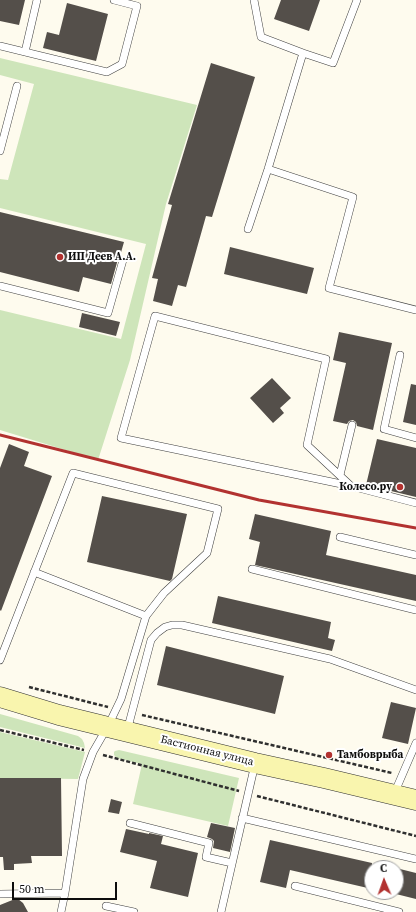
<!DOCTYPE html>
<meta charset="utf-8">
<style>
body{margin:0}
#map{position:relative;width:416px;height:912px;overflow:hidden;background:#fefbee;font-family:"Source Serif 4",serif}
canvas{display:block}
.north{position:absolute;left:364px;top:860px;width:40px;height:40px;box-sizing:border-box;background:#fff;border:1px solid #9e9e9e;border-radius:50%;rotate:358deg;font-size:11px;font-weight:700;line-height:16px;text-align:center;color:#0d0d0d}
.north::after{content:'';display:block;margin:auto;width:14px;height:18px;background:#b23230;clip-path:polygon(50% 0,100% 100%,50% 72%,0 100%)}
.scale{position:absolute;left:12px;top:882px;width:105px;height:18px;box-sizing:border-box;border:2px solid #0d0d0d;border-top:0;padding-left:5px;font-size:12px;line-height:14px;white-space:nowrap;color:#0d0d0d;-webkit-text-stroke:3px #fff;paint-order:stroke}
</style>
<div id="map">
<canvas width="416" height="912"></canvas>
<div class="north">С</div>
<div class="scale">50 m</div>
</div>
<script>
const ctx = document.querySelector('canvas').getContext('2d');
ctx.lineJoin = 'round';
function fill(path, color) {
  ctx.fillStyle = color;
  ctx.fill(path, 'evenodd');
}
function toPath(rows) {
  const path = new Path2D();
  for (const r of rows) {
    path.moveTo(r[0], r[1]);
    for (let i = 2; i < r.length; i += 2) path.lineTo(r[i], r[i + 1]);
  }
  return path;
}
function strokePath(path, color, width, dash) {
  ctx.strokeStyle = color;
  ctx.lineWidth = width;
  ctx.lineCap = dash ? 'butt' : 'round';
  ctx.setLineDash(dash || []);
  ctx.stroke(path);
}
function write(font, color, halo, rows, align = 'center') {
  ctx.font = font + ' "Source Serif 4",serif';
  ctx.lineWidth = 4;
  ctx.setLineDash([]);
  ctx.textBaseline = 'middle';
  ctx.strokeStyle = halo;
  ctx.fillStyle = color;
  for (const [text, x, y, turn = 0] of rows) {
    ctx.save();
    ctx.translate(x, y);
    ctx.rotate((+turn || 0) * Math.PI / 180);
    ctx.textAlign = isNaN(turn) ? turn : align;
    if (halo) ctx.strokeText(text, 0, 0);
    ctx.fillText(text, 0, 0);
    ctx.restore();
  }
}
const green = toPath([
 [0,58,197,105,166,204,130,360,98,460,0,430,0,310,121,339,146,244,0,208,0,179,8,180,34,84,0,75],
 [0,714,78,736,82,739,84,743,85,748,0,727],
 [0,732,85,752,78,779,0,778],
 [119,750,239,778,228,826,133,804,142,764,117,758,114,755,114,752,115,751]
]);
const building = toPath([
 [0,0,25,0,19,25,0,21],
 [281,0,320,0,309,31,274,19],
 [67,3,108,14,96,61,43,48,47,32,59,35],
 [211,63,255,77,212,217,206,216,186,287,178,285,172,306,153,301,158,279,152,278,172,205,168,204],
 [0,212,124,242,120,256,118,259,111,284,83,277,79,292,0,272],
 [230,247,314,268,307,294,224,274],
 [82,313,120,322,116,336,79,327],
 [339,332,392,343,373,430,357,426,356,422,353,420,349,421,347,424,333,421,346,363,333,360],
 [272,378,291,398,280,408,284,413,273,423,250,398],
 [411,384,416,385,416,425,403,422],
 [377,439,416,448,416,497,366,485],
 [9,444,29,452,24,466,52,476,1,611,0,610,0,468],
 [102,496,187,514,172,579,170,581,87,562],
 [255,514,331,531,326,555,416,575,416,601,255,565,260,542,249,539],
 [218,596,331,622,328,638,335,640,332,651,212,623],
 [166,646,284,676,275,714,157,685],
 [391,702,416,708,408,744,382,738],
 [0,778,61,778,62,856,31,856,32,863,14,864,14,870,4,870,3,857,0,857],
 [111,799,122,802,119,814,108,812],
 [211,823,235,828,230,852,213,848,214,841,212,839,207,837],
 [126,829,149,834,149,833,163,836,161,844,198,853,188,897,150,888,157,861,120,852],
 [270,840,372,863,372,889,290,870,286,888,260,882],
 [396,868,416,873,416,899,396,894],
 [15,899,18,899,23,903,28,912,0,912,0,905]
]);
const path = toPath([
 [29,687,108,707],
 [142,715,392,773],
 [0,730,84,750],
 [103,755,239,791],
 [257,796,416,836]
]);
const lane = toPath([
 [254,0,261,37,303,53,333,63,357,0],
 [0,46,107,72,122,64,137,6,114,0],
 [25,52,37,0],
 [0,151,17,86],
 [268,169,353,197,329,288,416,310],
 [248,229,268,169,303,53],
 [0,286,108,313,123,260],
 [400,355,384,429,416,438],
 [340,475,352,425],
 [351,486,307,445,326,359,155,316,121,438,351,486,416,503],
 [340,537,416,555],
 [252,569,416,610],
 [34,572,146,616],
 [0,660,73,473,218,509,207,553,164,593,146,616,121,699,108,726,93,752,83,779,65,893,0,894],
 [127,731,151,640,157,633,165,627,172,625,182,625,330,659,416,690],
 [394,794,416,743],
 [242,818,416,859],
 [130,823,209,843,206,857,232,863],
 [295,886,399,912],
 [106,906,134,912],
 [61,912,65,893],
 [221,912,255,764]
]);
const secondary = toPath([
 [0,697,59,715,255,763,324,778,416,800]
]);
const rail = toPath([
 [0,435,259,500,416,528]
]);
const markers = [
 [60,257,4,"#b23230"],
 [400,487,4,"#b23230"],
 [329,755,4,"#b23230"]
];
const poiNames = [
 ["ИП Деев А.А.",68,257],
 ["Колесо.ру",392,487,"right"],
 ["Тамбоврыба",337,755]
];
const streetNames = [
 ["Бастионная улица",207,751,14]
];
fill(green, '#cee5ba');
fill(building, '#544f4a');
strokePath(lane, '#404040', 8);
strokePath(secondary, '#2f2f2f', 21);
strokePath(path, '#2f2f2f', 2.5, [4, 2]);
strokePath(lane, '#fff', 7);
strokePath(secondary, '#f9f5ae', 20);
strokePath(rail, '#b23230', 3);
for (const [x, y, r, color] of markers) {
  const dot = new Path2D();
  dot.arc(x, y, r, 0, 2 * Math.PI);
  ctx.fillStyle = color;
  ctx.fill(dot);
  strokePath(dot, '#fff', 1.5);
}
write('bold 11px', '#0d0d0d', '#fff', poiNames, 'left');
write('11px', '#0d0d0d', '#fff', streetNames);
</script>
